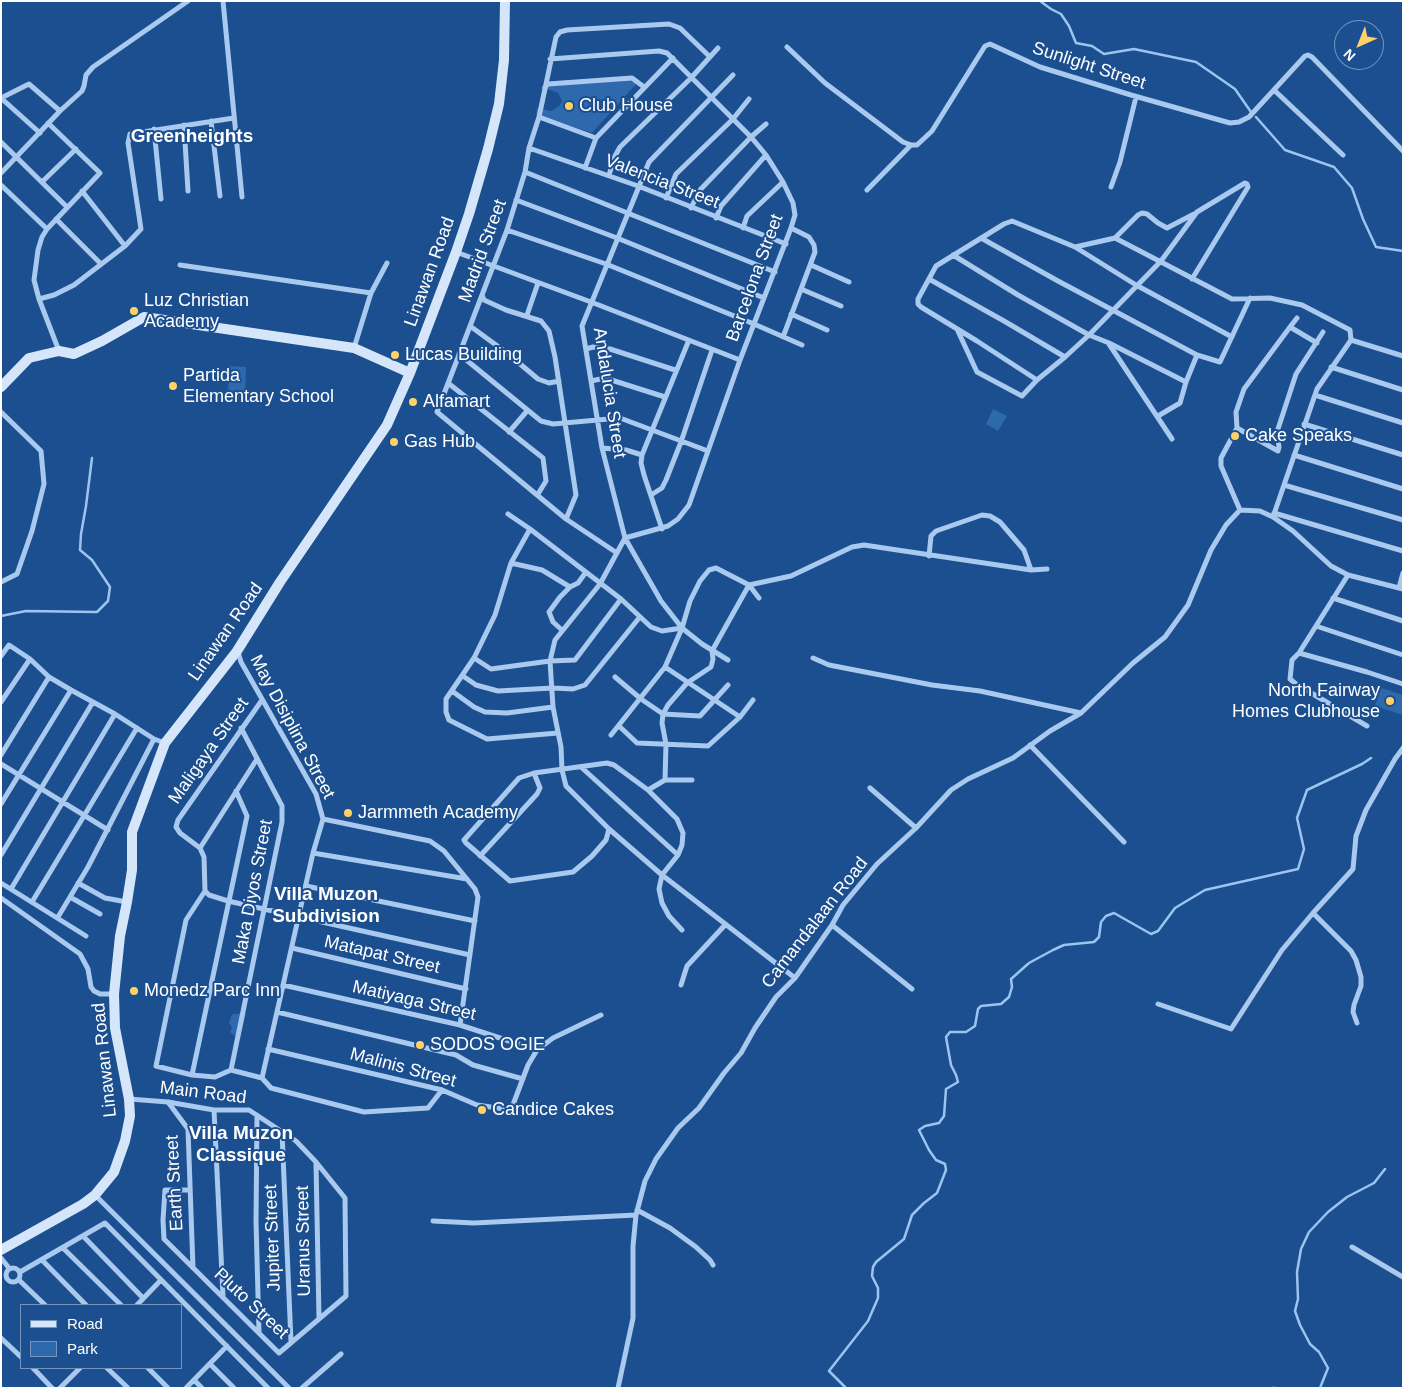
<!DOCTYPE html>
<style>
body{margin:0}
#map{position:relative;width:1404px;height:1389px;overflow:hidden;background:#1b4f8f;font-family:Arial,sans-serif}
canvas{display:block}
.frame{position:absolute;inset:0;border:2px solid #fff;pointer-events:none}
.legend{position:absolute;left:20px;top:1304px;width:162px;height:65px;box-sizing:border-box;background:#1b4f8f;border:1px solid #7695bc;margin:0;padding:6px 9px;list-style:none;font-size:15px;color:#fff}
.legend li{display:flex;align-items:center;gap:10px;height:25px}
.legend b{width:25px;border:1px solid #7695bc}
.north{position:absolute;left:1334px;top:20px;width:50px;height:50px;box-sizing:border-box;background:#1b4f8f;border:1px solid #7695bc;border-radius:50%;rotate:224deg;font-size:14px;font-weight:700;line-height:20px;text-align:center;color:#fff}
.north::after{content:'';display:block;margin:auto;width:18px;height:22px;background:#ffd166;clip-path:polygon(50% 0,100% 100%,50% 72%,0 100%)}
</style>
<div id="map">
<canvas width="1404" height="1389"></canvas>
<div class="frame"></div>
<ul class="legend">
<li><b style="height:6px;background:#d6e6fa"></b>Road</li>
<li><b style="height:14px;background:#2e69ad"></b>Park</li>
</ul>
<div class="north">N</div>
</div>
<script>
const ctx = document.querySelector('canvas').getContext('2d');
ctx.lineJoin = 'round';
function fill(path, color) {
  ctx.fillStyle = color;
  ctx.fill(path, 'evenodd');
}
function toPath(rows) {
  const path = new Path2D();
  for (const r of rows) {
    if (r.length === 3) {
      path.moveTo(r[0] + r[2], r[1]);
      path.arc(r[0], r[1], r[2], 0, 2 * Math.PI);
      continue;
    }
    path.moveTo(r[0], r[1]);
    for (let i = 2; i < r.length; i += 2) path.lineTo(r[i], r[i + 1]);
  }
  return path;
}
function strokePath(path, color, width, dash) {
  ctx.strokeStyle = color;
  ctx.lineWidth = width;
  ctx.lineCap = dash ? 'butt' : 'round';
  ctx.setLineDash(dash || []);
  ctx.stroke(path);
}
function write(font, color, halo, rows, align = 'center') {
  ctx.font = font + ' Arial,sans-serif';
  ctx.lineWidth = 4;
  ctx.setLineDash([]);
  ctx.textBaseline = 'middle';
  ctx.strokeStyle = halo;
  ctx.fillStyle = color;
  for (const [text, x, y, turn = 0] of rows) {
    ctx.save();
    ctx.translate(x, y);
    ctx.rotate((+turn || 0) * Math.PI / 180);
    ctx.textAlign = isNaN(turn) ? turn : align;
    if (halo) ctx.strokeText(text, 0, 0);
    ctx.fillText(text, 0, 0);
    ctx.restore();
  }
}
const green = toPath([
 [626,80,637,83,592,133,536,114,537,108,551,111,559,106,562,101,558,93,551,90,541,90,542,86],
 [229,366,246,367,245,400,228,399],
 [993,409,1007,416,998,431,986,424],
 [1381,688,1403,695,1403,715,1375,706],
 [246,1013,240,1040,230,1032,232,1027,229,1023,232,1014]
]);
const stream = toPath([
 [1040,1,1051,9,1061,14,1069,26,1076,43,1092,46,1104,54,1134,49,1196,62,1235,89,1251,112],
 [1256,117,1285,150,1334,167,1352,188,1363,219,1376,247,1403,251],
 [1,616,26,611,97,612,108,601,110,587,92,560,80,550,81,534,86,506,92,458],
 [846,1388,829,1371,868,1321,878,1298,878,1288,872,1276,873,1267,876,1262,904,1239,912,1215,924,1203,937,1193,946,1170,945,1164,936,1160,929,1150,919,1130,925,1126,939,1123,944,1116,946,1089,958,1082,956,1075,951,1065,946,1037,950,1032,966,1032,975,1026,978,1009,981,1006,1001,1004,1009,997,1012,987,1011,979,1029,963,1053,950,1064,945,1094,942,1099,937,1101,922,1106,916,1114,913,1151,934,1158,931,1175,908,1205,890,1298,869,1304,849,1297,818,1307,790,1362,764,1371,758],
 [1272,1388,1276,1388],
 [1320,1388,1328,1368,1319,1352,1310,1344,1300,1325,1295,1311,1298,1299,1297,1272,1301,1249,1309,1232,1328,1212,1347,1197,1374,1183,1385,1169]
]);
const street = toPath([
 [223,1,242,197],
 [787,47,825,83,903,142,911,145,917,145,932,131,985,46,990,44,1040,67,1131,95,1230,123,1239,122,1249,117,1305,56,1308,55,1312,57,1403,151],
 [550,59,659,51,667,53,751,137,766,155,783,182,793,203,795,215,791,228,740,360,689,505,678,519,668,526,625,538,600,584,555,640,550,661,553,707,561,747,562,770,566,786,609,829,662,875,795,978],
 [545,87,548,84,632,78,644,87],
 [1274,90,1343,155],
 [1,98,29,84,60,111],
 [1,98,40,133],
 [539,117,596,138],
 [211,121,220,196],
 [48,123,100,173,47,229,42,237,38,250,34,280,39,299,59,351],
 [184,125,188,191],
 [154,129,161,199],
 [1,142,67,207],
 [529,148,638,186,786,244],
 [585,168,596,138,673,58],
 [525,172,775,272],
 [1,173,60,111,82,91,84,86,86,75,93,67,188,1],
 [609,175,615,156,620,147,691,78,718,48],
 [43,181,76,149],
 [1,185,47,229],
 [1111,187,1120,162,1136,97],
 [867,190,911,145],
 [82,191,125,246],
 [666,198,676,174,733,119,749,99],
 [516,200,617,238,764,298],
 [691,208,700,190,751,137,766,124],
 [716,218,721,206,766,155],
 [56,219,101,264],
 [743,228,747,216,783,182],
 [507,230,606,264,754,324,802,345],
 [981,238,1058,281,1197,355,1220,362,1250,298],
 [1115,238,1138,215,1142,213,1147,214,1158,223,1167,228,1194,214],
 [1075,247,1115,238,1232,299,1270,298,1302,305,1350,330,1351,340,1317,389,1273,517],
 [456,252,591,302,740,360],
 [953,255,1018,295,1089,335,1109,343,1186,382],
 [180,265,371,293],
 [811,265,849,282],
 [929,279,1004,321,1065,357,1037,380,1022,396,977,372,957,329],
 [801,289,841,306],
 [482,295,484,300,506,310,541,321,549,331,555,357,576,495,566,519],
 [39,299,54,295,74,285,125,246,141,229,128,143,130,134,234,118],
 [791,314,827,330],
 [527,315,538,283],
 [1297,318,1290,327,1317,343],
 [470,326,507,353,538,379,549,383,559,381],
 [783,337,815,252,814,245,809,237,791,228],
 [1351,340,1403,356],
 [1109,344,1172,439],
 [354,348,371,293,387,263],
 [586,349,593,347,610,349,675,370],
 [459,354,541,421,553,424,620,418,708,451],
 [1065,357,1089,335,1161,261,1197,212,1245,183,1247,184,1248,187,1245,192,1192,279],
 [1331,367,1403,390],
 [1037,380,977,341,921,307,918,304,918,299,936,266,1004,224,1012,221,1075,247,1136,285,1232,337],
 [591,381,605,378,665,397],
 [448,383,543,458,546,481,538,494],
 [1315,395,1403,423],
 [1,412,41,451,44,484,32,531,17,574,1,582],
 [1158,416,1180,403,1186,382,1197,355],
 [1304,424,1403,455],
 [1237,428,1278,451,1279,447,1277,432,1296,374,1323,332],
 [509,432,527,411],
 [602,448,626,450,642,455],
 [1294,455,1403,489],
 [1284,485,1403,520],
 [651,495,662,488,666,480,681,442,712,350],
 [1240,510,1221,466,1221,458,1237,428,1236,412,1244,389,1290,327],
 [1274,513,1403,551],
 [508,514,530,529,621,599,651,627,662,631,682,628,690,601,700,581,709,570,716,568,749,585,759,598],
 [530,529,511,563,495,615,474,658,446,699,446,712,449,720,487,739,558,733],
 [662,529,644,475,641,463,642,455,689,340],
 [617,553,566,519,437,412,507,230,525,172,529,148,539,117,556,37,560,32,567,30,669,24,680,28,709,56],
 [929,556,931,536,936,531,982,515,990,516,1000,522,1024,550,1031,570],
 [511,563,542,570,570,587,578,583,586,572],
 [1348,575,1299,653,1292,660,1290,679,1296,684,1367,726],
 [1399,588,1403,573],
 [1333,598,1403,621],
 [1316,626,1403,655],
 [562,630,553,622,549,612,560,597,570,587],
 [238,652,241,662,316,794,323,819,313,853,262,1078],
 [1299,653,1367,672,1403,684],
 [1,656,9,645,30,659,49,677,71,690,115,714,154,739,165,743],
 [474,658,491,669,550,661,575,660,621,599],
 [813,658,829,665,932,685,980,691,1081,713],
 [728,660,702,644,682,628,661,601,625,538,602,448,582,326,649,162,733,75],
 [665,667,740,717],
 [463,676,476,685,498,691,553,688,573,689,585,685,639,618],
 [615,677,641,699,663,714,700,716,728,685],
 [452,691,474,707,485,712,507,713,553,707],
 [262,700,178,820,176,827,180,833,200,848,204,857,205,891,186,920,156,1066,192,1075,215,1077,231,1070,262,1078,271,1088,364,1112,428,1108,442,1090],
 [1,702,30,659],
 [619,726,637,743,708,746,740,717,753,700],
 [611,735,665,667,682,628],
 [1030,745,1124,842],
 [1,755,49,677],
 [1,764,108,830],
 [581,767,678,855],
 [665,780,692,780],
 [870,788,916,828],
 [648,790,665,780,666,744,662,723,663,714,668,705,687,683,711,667,713,659,712,651,749,585,791,576,852,547,864,545,1031,570,1047,569],
 [1,804,71,690],
 [323,819,430,841,444,851,475,889,478,897,460,1025],
 [609,829,606,840,592,856,573,872,510,881,466,843,464,840,519,778,534,773,607,763,614,765,648,790,677,819,683,833,682,845,678,855,662,875,659,889,662,903,669,916,682,930],
 [200,848,257,759],
 [313,853,467,879],
 [1,855,93,702],
 [480,856,537,794,540,788,534,773],
 [1,883,86,936],
 [78,883,105,898,127,902],
 [306,886,475,921],
 [11,889,115,714],
 [205,891,209,895,228,901,470,955],
 [70,897,100,914],
 [1,898,80,954,88,969,91,987,94,991,100,994,114,994],
 [32,902,137,728],
 [1313,913,1351,951,1356,960,1361,977,1361,986,1354,1005,1353,1012,1357,1023],
 [58,917,88,867,154,739],
 [832,925,912,989],
 [292,948,466,989],
 [283,985,460,1025,537,1050],
 [681,985,687,966,725,925],
 [1158,1004,1231,1029,1282,950,1313,913,1353,869,1356,836,1366,810,1395,759,1403,748],
 [277,1012,456,1055,473,1065,523,1079],
 [268,1049,442,1090,477,1105,511,1110,528,1065,537,1050,553,1038,601,1015],
 [231,1070,282,822,282,806,241,728],
 [192,1075,247,816,236,791],
 [129,1099,168,1102,214,1110,249,1110,296,1141,316,1162,345,1198,346,1296,279,1353,164,1239,163,1220,165,1190,189,1190],
 [168,1102,188,1129,193,1268],
 [214,1110,223,1296],
 [257,1115,256,1221,259,1332],
 [282,1132,291,1342],
 [316,1163,319,1318],
 [95,1195,289,1388],
 [637,1210,670,1228,696,1247,710,1260,713,1265],
 [433,1221,474,1223,636,1215],
 [83,1236,143,1298],
 [1352,1247,1403,1277],
 [63,1248,121,1305],
 [1,1258,9,1268],
 [42,1260,86,1305],
 [13,1275,7],
 [20,1272,105,1223,268,1388],
 [19,1280,45,1305],
 [137,1305,161,1280],
 [1,1338,21,1357],
 [210,1364,234,1388],
 [33,1368,52,1388],
 [107,1368,128,1388],
 [148,1368,168,1388],
 [194,1380,202,1388],
 [60,1388,80,1368],
 [186,1388,227,1346],
 [302,1388,341,1354],
 [618,1388,633,1318,633,1246,636,1215,645,1181,656,1159,678,1128,699,1108,724,1073,741,1053,755,1028,776,997,795,978,832,925,843,905,877,864,916,828,951,790,968,779,1013,758,1050,731,1081,713,1133,663,1165,637,1188,605,1211,550,1226,525,1240,510,1260,511,1273,517,1293,531,1331,566,1348,575,1403,589]
]);
const secondary = toPath([
 [1,387,29,358,59,351,74,354,102,341,144,317,354,348,410,373],
 [1,1250,83,1204,95,1195,114,1172,125,1141,130,1116,129,1099,115,1028,114,994,120,936,127,902,132,870,132,832,165,743,237,651,280,582,387,425,410,373,456,252,469,214,488,149,499,104,504,60,505,1]
]);
const markers = [
 [569,106,5,"#ffd166"],
 [134,311,5,"#ffd166"],
 [395,355,5,"#ffd166"],
 [173,386,5,"#ffd166"],
 [413,402,5,"#ffd166"],
 [1235,436,5,"#ffd166"],
 [394,442,5,"#ffd166"],
 [1390,701,5,"#ffd166"],
 [348,813,5,"#ffd166"],
 [134,991,5,"#ffd166"],
 [420,1045,5,"#ffd166"],
 [482,1110,5,"#ffd166"]
];
const streetNames = [
 ["Sunlight Street",1089,66,18],
 ["Valencia Street",662,182,21],
 ["Madrid Street",483,251,-70],
 ["Linawan Road",430,272,-70],
 ["Barcelona Street",755,278,-70],
 ["Andalucia Street",609,393,81],
 ["Linawan Road",226,632,-55],
 ["May Disiplina Street",292,727,62],
 ["Maligaya Street",209,751,-55],
 ["Maka Diyos Street",253,892,-79],
 ["Camandalaan Road",815,923,-52],
 ["Matapat Street",382,955,13],
 ["Matiyaga Street",414,1001,13],
 ["Linawan Road",105,1060,-96],
 ["Malinis Street",403,1068,15],
 ["Main Road",203,1093,7],
 ["Earth Street",175,1183,-93],
 ["Jupiter Street",273,1238,-92],
 ["Uranus Street",304,1241,-91],
 ["Pluto Street",251,1304,43]
];
const poiNames = [
 ["Club House",579,106],
 ["Luz Christian",144,301],
 ["Academy",144,322],
 ["Lucas Building",405,355],
 ["Partida",183,376],
 ["Elementary School",183,397],
 ["Alfamart",423,402],
 ["Cake Speaks",1245,436],
 ["Gas Hub",404,442],
 ["North Fairway",1380,691,"right"],
 ["Homes Clubhouse",1380,712,"right"],
 ["Jarmmeth Academy",358,813],
 ["Monedz Parc Inn",144,991],
 ["SODOS OGIE",430,1045],
 ["Candice Cakes",492,1110]
];
const neighbourhoodNames = [
 ["Greenheights",192,137],
 ["Villa Muzon",326,895],
 ["Subdivision",326,917],
 ["Villa Muzon",241,1134],
 ["Classique",241,1156]
];
fill(green, '#2e69ad');
strokePath(stream, '#9cc4f0', 2.5);
strokePath(street, '#a9c9ee', 5);
strokePath(secondary, '#d6e6fa', 10);
for (const [x, y, r, color] of markers) {
  const dot = new Path2D();
  dot.arc(x, y, r, 0, 2 * Math.PI);
  ctx.fillStyle = color;
  ctx.fill(dot);
  strokePath(dot, '#1b4f8f', 2);
}
write('18px', '#fff', '#1b4f8f', streetNames);
write('18px', '#fff', '#1b4f8f', poiNames, 'left');
write('bold 19px', '#fff', '#1b4f8f', neighbourhoodNames);
</script>
